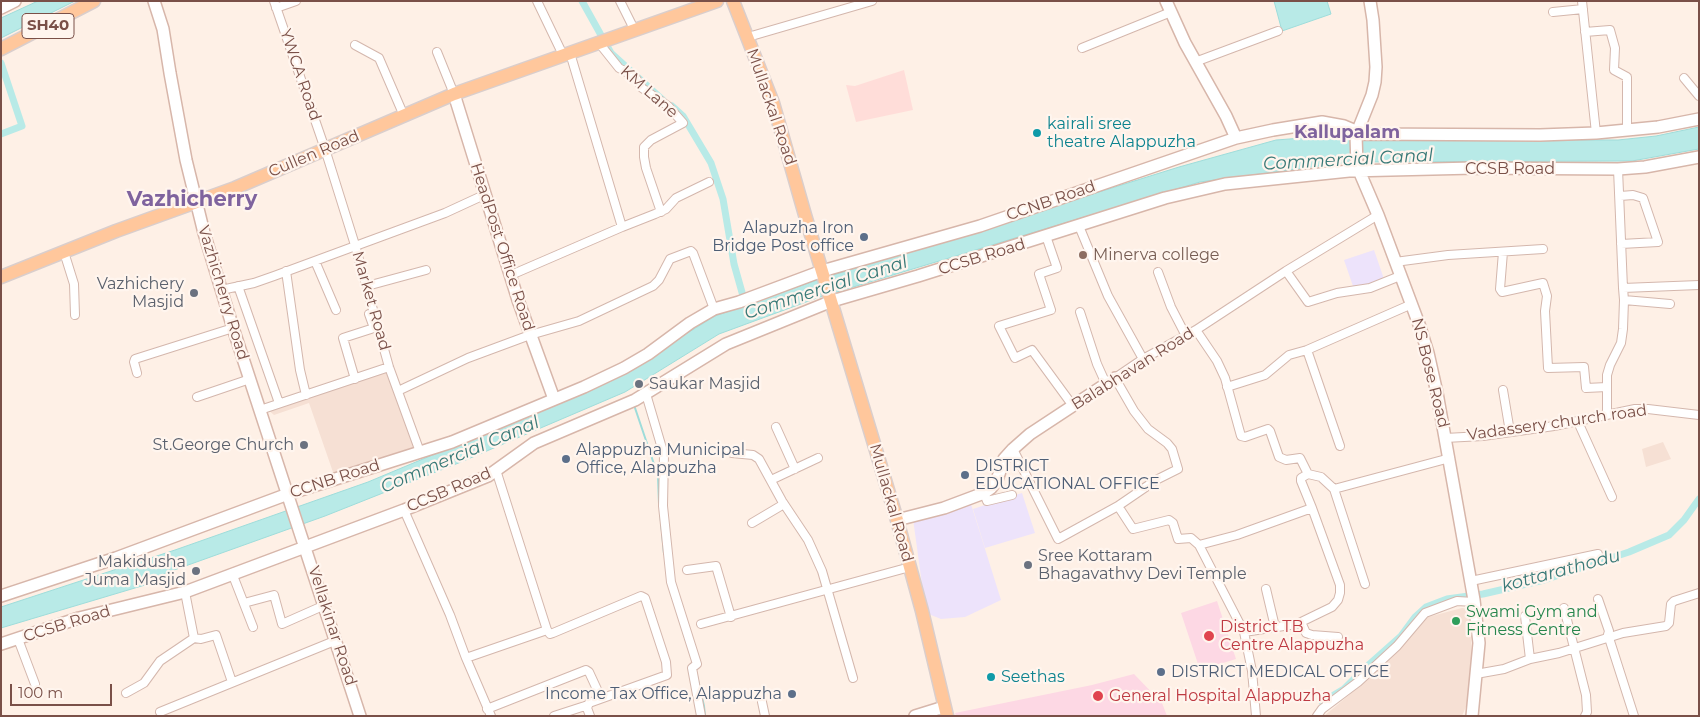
<!DOCTYPE html>
<style>
body{margin:0}
#map{position:relative;width:1700px;height:717px;overflow:hidden;background:#fef0e6;font-family:Montserrat,sans-serif}
canvas{display:block}
.frame{position:absolute;inset:0;border:2px solid #7a5048;pointer-events:none}
.scale{position:absolute;left:10px;top:684px;width:102px;height:22px;box-sizing:border-box;border:2px solid #7a5048;border-top:0;padding-left:6px;font-size:15px;line-height:18px;white-space:nowrap;color:#7a5048;-webkit-text-stroke:4px #fff5ee;paint-order:stroke}
</style>
<div id="map">
<canvas width="1700" height="717"></canvas>
<div class="frame"></div>
<div class="scale">100 m</div>
</div>
<script>
const ctx = document.querySelector('canvas').getContext('2d');
ctx.lineJoin = 'round';
function fill(path, color) {
  ctx.fillStyle = color;
  ctx.fill(path, 'evenodd');
}
function toPath(rows) {
  const path = new Path2D();
  for (const r of rows) {
    path.moveTo(r[0], r[1]);
    for (let i = 2; i < r.length; i += 2) path.lineTo(r[i], r[i + 1]);
  }
  return path;
}
function strokePath(path, color, width, dash) {
  ctx.strokeStyle = color;
  ctx.lineWidth = width;
  ctx.lineCap = dash ? 'butt' : 'round';
  ctx.setLineDash(dash || []);
  ctx.stroke(path);
}
function write(font, color, halo, rows, align = 'center') {
  ctx.font = font + ' Montserrat,sans-serif';
  ctx.lineWidth = 4.5;
  ctx.setLineDash([]);
  ctx.textBaseline = 'middle';
  ctx.strokeStyle = halo;
  ctx.fillStyle = color;
  for (const [text, x, y, turn = 0] of rows) {
    ctx.save();
    ctx.translate(x, y);
    ctx.rotate((+turn || 0) * Math.PI / 180);
    ctx.textAlign = isNaN(turn) ? turn : align;
    if (halo) ctx.strokeText(text, 0, 0);
    ctx.fillText(text, 0, 0);
    ctx.restore();
  }
}
const residential = toPath([
 [389,367,419,448,334,475,309,403,274,415,266,408],
 [1663,442,1671,459,1646,467,1642,449],
 [1462,608,1468,609,1471,640,1473,690,1462,716,1324,716,1373,675,1428,617]
]);
const commercial = toPath([
 [904,70,913,110,856,122,846,85,855,86]
]);
const education = toPath([
 [1374,250,1384,279,1354,289,1344,260],
 [1022,493,1035,533,985,548,973,509],
 [970,501,1001,600,965,617,941,619,926,613,913,519]
]);
const medical = toPath([
 [1217,601,1236,659,1200,670,1181,613],
 [1134,674,1162,703,1167,716,956,716,955,713,1092,685]
]);
const water = toPath([
 [38,1,75,1,1,38,1,18,38,1],
 [1274,1,1327,1,1331,14,1282,31,1274,1],
 [1699,127,1699,149,1632,161,1349,162,1200,182,817,298,719,334,625,392,461,462,325,516,163,574,155,582,1,628,1,607,175,550,368,482,552,405,627,370,715,316,817,280,1179,167,1276,140,1329,136,1347,139,1618,140,1656,136,1699,127]
]);
const stream = toPath([
 [634,405,658,476,659,504],
 [660,511,664,554],
 [677,612,686,641],
 [697,676,704,706,705,716]
]);
const canal = toPath([
 [582,1,611,53,663,100],
 [1,63,22,126,1,134],
 [672,106,683,116,711,163,723,199,734,264,745,303],
 [1322,702,1344,689,1365,668,1401,636,1415,617,1426,607,1447,599,1483,594,1544,580,1629,552,1669,535,1684,520,1699,499]
]);
const street = toPath([
 [274,1,325,149,355,245,389,367,420,452],
 [537,1,563,55],
 [620,1,635,31],
 [1582,1,1596,133],
 [276,8,296,1],
 [1553,12,1583,9],
 [1585,32,1610,30,1615,48,1614,70,1627,77,1627,130],
 [748,37,872,1],
 [599,43,619,68,635,77,642,88,668,106,683,123,651,140,644,147,644,157,646,168,661,212],
 [355,45,379,58,404,116],
 [1082,48,1171,12],
 [437,52,454,94],
 [570,53,622,227],
 [1195,62,1278,31],
 [1684,78,1699,96],
 [1618,169,1623,288],
 [1620,196,1633,195,1643,198,1658,242,1621,244],
 [1079,226,1108,296,1143,359],
 [1046,236,1057,268,1039,274,1051,310,999,326,1015,358,1032,350,1073,406],
 [64,252,74,284,75,315],
 [1503,252,1500,289,1502,292,1543,283,1547,296,1545,311,1548,368,1584,367,1586,388,1607,387],
 [315,261,336,310],
 [1395,262,1448,255,1543,249],
 [286,271,300,370,306,395],
 [1286,271,1308,302,1337,293,1370,288,1400,276],
 [1158,272,1171,307,1186,336],
 [511,275,622,227,655,214,666,209,676,198,709,182],
 [238,286,279,403],
 [367,286,426,270],
 [221,290,254,283,274,276,445,213,484,195],
 [1624,300,1670,304],
 [1080,312,1097,364,1106,384],
 [1196,330,1217,361,1225,378,1241,436,1245,437,1268,429,1270,431,1279,457,1286,460,1300,458,1308,474],
 [137,373,134,362,135,359,233,328],
 [355,379,343,338,374,328,369,314],
 [1227,387,1265,375,1289,355,1307,350],
 [1503,390,1510,432],
 [398,391,468,358,530,335,579,321,653,286,659,280,670,259,691,251,693,253,714,309],
 [646,394,664,455,663,506,671,582,697,664,692,668,701,716],
 [197,397,250,379],
 [260,410,389,367],
 [1607,414,1607,375,1610,365,1621,343,1623,329,1624,300,1623,288,1699,285],
 [1578,422,1612,497],
 [776,427,795,469],
 [1445,438,1483,436,1554,426,1635,409,1648,409,1699,415],
 [1340,446,1307,350,1412,304],
 [726,449,732,453,753,455,759,459,782,501,808,540,822,571,853,678],
 [1013,449,1058,539,1118,506,1133,529,1169,520,1173,523,1178,539,1191,538,1199,545],
 [771,480,818,458],
 [1334,489,1365,584],
 [984,493,987,501,1012,495],
 [1118,506,1156,480,1178,469,1172,449,1167,443,1148,429,1134,411,1115,378,1143,359,1196,330,1286,271,1378,215],
 [404,510,450,615,466,658,491,716],
 [752,523,784,504],
 [687,570,716,566,731,617],
 [232,573,253,627],
 [1471,581,1598,554],
 [1266,589,1275,627],
 [1598,599,1609,631,1607,638],
 [244,603,274,595,282,624,325,605],
 [1564,608,1586,695,1587,712,1585,716],
 [1525,616,1530,659],
 [1301,622,1306,633,1312,635,1338,637],
 [701,624,910,567],
 [547,630,550,634,553,633,641,596,645,598,666,662,667,675,589,703,587,708,590,716],
 [1244,632,1297,624,1332,607,1338,600,1340,593,1340,585,1312,508],
 [194,638,201,639,216,635,232,682],
 [1609,638,1634,716],
 [18,639,35,684],
 [466,658,547,630,496,470],
 [1476,674,1504,669,1530,659,1559,653,1623,633,1666,626,1669,623,1671,604,1674,601,1699,593],
 [126,693,144,683,160,661,194,638,185,592],
 [762,702,765,716],
 [487,709,586,670,589,672,601,698],
 [160,712,337,640],
 [554,716,588,705],
 [1256,716,1252,671,1244,632,1199,545,1237,535,1312,508,1301,481,1301,478,1308,474,1321,477,1334,489,1450,458],
 [1317,716,1322,709,1358,682,1397,646,1425,613,1457,601,1474,602]
]);
const secondary = toPath([
 [154,1,163,29,170,73,186,160,204,233,233,328,360,716],
 [1166,1,1185,43,1226,116,1236,138],
 [1370,1,1373,20,1376,67,1375,82,1372,95,1356,135,1357,166,1378,215,1420,327,1428,353,1437,393,1474,600,1479,643,1472,716],
 [1,8,15,1],
 [454,94,518,300,554,399],
 [897,520,944,508,984,493,991,488,997,480,1004,459,1013,449,1030,434,1115,378],
 [1,596,116,558,288,494,452,442,584,387,624,368,648,354,690,323,714,309,739,302,822,271,980,226,1236,138,1273,130,1322,122,1344,126,1363,134,1540,135,1596,133,1658,127,1699,119],
 [1,644,79,618,185,592,404,510,488,476,534,443,635,400,726,344,832,301,918,276,1165,198,1225,184,1349,171,1474,168,1618,169,1645,167,1699,157],
 [915,716,944,707]
]);
const primary = toPath([
 [733,1,773,103,805,215,897,520,922,611,947,716],
 [1,49,94,1],
 [1,277,116,231,235,188,454,94,717,1]
]);
const markers = [
 [1037,133,5,"#0f9aa8"],
 [864,237,5,"#5c6f8a"],
 [1083,255,5,"#8d6e63"],
 [194,293,5,"#6b7280"],
 [639,384,5,"#6b7280"],
 [304,445,5,"#6b7280"],
 [566,459,5,"#5c6f8a"],
 [965,475,5,"#5c6f8a"],
 [1028,565,5,"#6b7280"],
 [196,571,5,"#6b7280"],
 [1456,621,5,"#2e9e5b"],
 [1209,636,6,"#e0444e"],
 [1161,672,5,"#5c6f8a"],
 [991,677,5,"#0f9aa8"],
 [792,694,5,"#5c6f8a"],
 [1098,696,6,"#e0444e"]
];
const shields = [
 [48,26,52]
];
const shieldNames = [
 ["SH40",48,26]
];
const streetNames = [
 ["YWCA Road",300,75,71],
 ["KM Lane",649,92,41],
 ["Mullackal Road",771,107,71],
 ["Cullen Road",314,154,-23],
 ["CCSB Road",1510,169],
 ["CCNB Road",1051,201,-19],
 ["HeadPost Office Road",502,247,72],
 ["CCSB Road",982,257,-17],
 ["Vazhicherry Road",223,293,73],
 ["Market Road",371,301,74],
 ["Balabhavan Road",1133,369,-32],
 ["NS Bose Road",1430,373,76],
 ["Vadassery church road",1557,423,-8],
 ["CCNB Road",335,479,-18],
 ["CCSB Road",449,490,-23],
 ["Mullackal Road",891,503,74],
 ["CCSB Road",67,624,-17],
 ["Vellakinar Road",332,626,72]
];
const cultureNames = [
 ["kairali sree",1047,124],
 ["theatre Alappuzha",1047,142],
 ["Seethas",1001,677]
];
const serviceNames = [
 ["Alapuzha Iron",854,228,"right"],
 ["Bridge Post office",854,246,"right"],
 ["Alappuzha Municipal",576,450],
 ["Office, Alappuzha",576,468],
 ["DISTRICT",975,466],
 ["EDUCATIONAL OFFICE",975,484],
 ["DISTRICT MEDICAL OFFICE",1171,672],
 ["Income Tax Office, Alappuzha",782,694,"right"]
];
const educationNames = [
 ["Minerva college",1093,255]
];
const worshipNames = [
 ["Vazhichery",184,284],
 ["Masjid",184,302],
 ["Saukar Masjid",649,384,"left"],
 ["St.George Church",294,445],
 ["Sree Kottaram",1038,556,"left"],
 ["Bhagavathvy Devi Temple",1038,574,"left"],
 ["Makidusha",186,562],
 ["Juma Masjid",186,580]
];
const leisureNames = [
 ["Swami Gym and",1466,612],
 ["Fitness Centre",1466,630]
];
const healthNames = [
 ["District TB",1220,627],
 ["Centre Alappuzha",1220,645],
 ["General Hospital Alappuzha",1109,696]
];
const neighbourhoodNames = [
 ["Kallupalam",1347,133]
];
const waterNames = [
 ["Commercial Canal",1348,160,-3],
 ["Commercial Canal",826,288,-18],
 ["Commercial Canal",460,455,-23],
 ["kottarathodu",1561,571,-15]
];
const districtNames = [
 ["Vazhicherry",192,200]
];
fill(residential, '#f6e0d4');
fill(commercial, '#ffddd9');
fill(education, '#ede3fb');
fill(medical, '#fdd8e4');
fill(water, '#b8eae7');
strokePath(water, '#9edcda', 1);
strokePath(stream, '#9edcda', 2);
strokePath(canal, '#b8eae7', 7);
strokePath(street, '#d4b7ad', 10);
strokePath(secondary, '#d7b6aa', 14);
strokePath(primary, '#dacecc', 15);
strokePath(street, '#fff', 8);
strokePath(secondary, '#fff', 11);
strokePath(primary, '#ffc79c', 12);
for (const [x, y, r, color] of markers) {
  const dot = new Path2D();
  dot.arc(x, y, r, 0, 2 * Math.PI);
  ctx.fillStyle = color;
  ctx.fill(dot);
  strokePath(dot, '#fff5ee', 2);
}
for (const [x, y, w] of shields) {
  const box = new Path2D();
  box.roundRect(x - w / 2, y - 12.5, w, 25, 4);
  ctx.fillStyle = '#fff5ee';
  ctx.fill(box);
  strokePath(box, '#7a5048', 1);
}
write('bold 15px', '#7a5048', null, shieldNames);
write('16px', '#7a5048', '#fff5ee', streetNames);
write('16px', '#0d838f', '#fff5ee', cultureNames, 'left');
write('16px', '#4e5e75', '#fff5ee', serviceNames, 'left');
write('16px', '#785e54', '#fff5ee', educationNames, 'left');
write('16px', '#5b616d', '#fff5ee', worshipNames, 'right');
write('16px', '#27864d', '#fff5ee', leisureNames, 'left');
write('16px', '#be3a42', '#fff5ee', healthNames, 'left');
write('bold 18px', '#7f639e', '#fff5ee', neighbourhoodNames);
write('italic 18px', '#387977', '#fff5ee', waterNames);
write('bold 21px', '#7f639e', '#fff5ee', districtNames);
</script>
